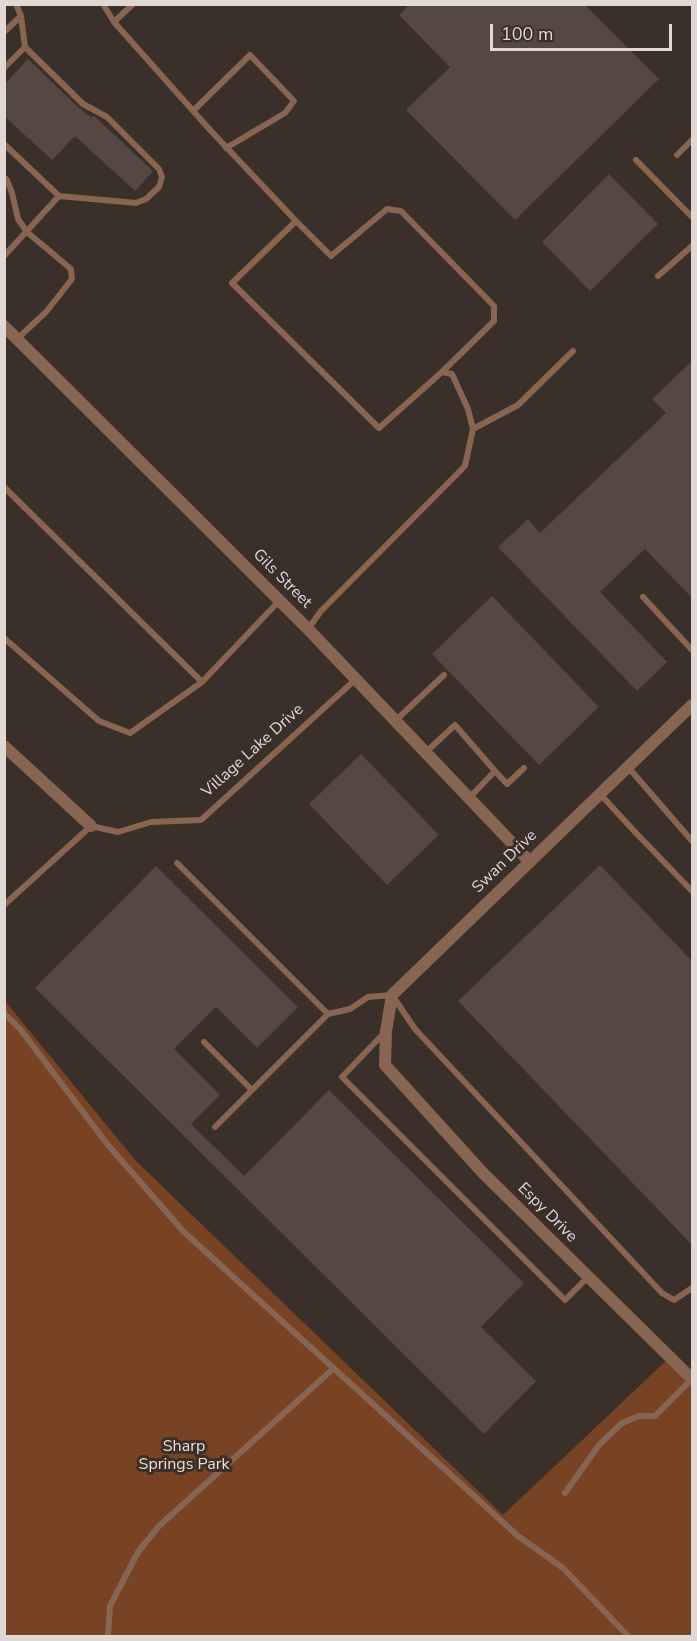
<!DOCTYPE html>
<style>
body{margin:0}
#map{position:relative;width:697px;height:1641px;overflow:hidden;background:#3a2f29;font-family:"Nunito Sans",sans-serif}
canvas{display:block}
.frame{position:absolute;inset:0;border:6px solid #dfd8d4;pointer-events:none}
.scale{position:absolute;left:490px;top:24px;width:182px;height:27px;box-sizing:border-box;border:3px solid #dfd8d4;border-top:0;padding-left:8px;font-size:18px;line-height:21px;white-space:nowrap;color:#dfd8d4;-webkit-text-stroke:4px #3a2f29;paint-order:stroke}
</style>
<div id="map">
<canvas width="697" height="1641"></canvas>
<div class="frame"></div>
<div class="scale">100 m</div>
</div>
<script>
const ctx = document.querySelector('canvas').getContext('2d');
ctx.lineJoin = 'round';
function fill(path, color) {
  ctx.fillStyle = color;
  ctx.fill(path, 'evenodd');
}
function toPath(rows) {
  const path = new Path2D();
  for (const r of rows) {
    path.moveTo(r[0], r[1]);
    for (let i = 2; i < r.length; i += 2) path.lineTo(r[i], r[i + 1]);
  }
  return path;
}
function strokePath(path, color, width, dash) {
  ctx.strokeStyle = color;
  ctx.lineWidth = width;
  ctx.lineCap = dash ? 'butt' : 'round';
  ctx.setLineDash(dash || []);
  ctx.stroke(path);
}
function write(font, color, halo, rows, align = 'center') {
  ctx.font = font + ' "Nunito Sans",sans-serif';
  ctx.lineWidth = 6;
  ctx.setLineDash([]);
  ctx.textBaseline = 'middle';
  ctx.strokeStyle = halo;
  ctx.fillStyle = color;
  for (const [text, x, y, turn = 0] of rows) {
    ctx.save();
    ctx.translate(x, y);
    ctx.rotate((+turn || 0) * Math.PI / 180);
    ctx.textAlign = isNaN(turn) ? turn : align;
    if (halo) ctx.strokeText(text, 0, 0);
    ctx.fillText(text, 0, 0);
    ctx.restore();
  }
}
const green = toPath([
 [5,1001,135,1160,503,1515,670,1357,692,1379,692,1636,5,1636]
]);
const building = toPath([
 [410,4,584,4,659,79,515,220,406,110,450,67,399,15],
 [28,59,79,108,91,117,94,116,153,171,135,191,75,136,52,160,4,116,4,85],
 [609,174,658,224,590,291,542,242],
 [693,360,693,599,645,549,600,592,667,662,637,691,498,547,528,519,540,533,666,413,652,399],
 [492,596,599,707,539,765,432,654],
 [361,754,439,835,387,885,309,804],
 [600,865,693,962,693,1246,458,1001],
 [156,866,298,1007,257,1048,216,1007,174,1049,220,1095,191,1124,244,1176,329,1090,524,1283,481,1327,536,1381,484,1434,35,988]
]);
const service = toPath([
 [103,4,114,22,211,131,296,221,232,283,379,428,442,372,452,374,468,409,473,429,465,466,321,611,308,629],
 [114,22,133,4],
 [4,32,21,16],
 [4,68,25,47],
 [193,111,250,55,294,101,285,113,226,148],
 [4,144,59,196,136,203,146,199,159,187,162,177,159,169,107,117,83,104,25,47,21,16,16,4],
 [677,155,692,140],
 [636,160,692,217],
 [4,177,7,180,12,193,18,219,27,232,71,269,72,279,46,312,17,339],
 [296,221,331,256,387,209,401,211,494,306,494,321,442,372],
 [4,256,59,196],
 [658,276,692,246],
 [473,429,518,405,573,351],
 [4,487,202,682],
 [643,597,692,650],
 [4,638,99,721,130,733,202,682,279,601],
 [395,721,444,675],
 [425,753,455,725,495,771,469,798],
 [628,767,692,841],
 [495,771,507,784,524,768],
 [600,794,636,833,692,891],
 [177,863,328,1014],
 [4,905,91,826,118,832,151,822,201,820,356,679],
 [4,1013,20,1029,108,1145,184,1232,518,1536,563,1568,628,1636],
 [385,1032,342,1077,565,1300,588,1277],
 [204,1042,252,1090],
 [215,1127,328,1014,350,1009,368,997,392,995,415,1029,662,1293,674,1300,692,1288],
 [565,1493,599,1445,622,1423,639,1416,655,1416,692,1379],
 [108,1636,110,1606,138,1552,159,1526,334,1368]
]);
const minor = toPath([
 [4,326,308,629,530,862],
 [692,705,392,995,386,1031,385,1065,483,1173,692,1379],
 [4,746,91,826]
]);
const streetNames = [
 ["Gils Street",282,579,45],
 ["Village Lake Drive",253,751,-42],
 ["Swan Drive",505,862,-44],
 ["Espy Drive",547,1213,45]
];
const parkNames = [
 ["Sharp",184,1447],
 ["Springs Park",184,1465]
];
fill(green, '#774324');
fill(building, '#544841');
strokePath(service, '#886552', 6);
strokePath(minor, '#886552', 12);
write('16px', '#dfd8d4', '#3a2f29', streetNames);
write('16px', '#f2dbd0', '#3a2f29', parkNames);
</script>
